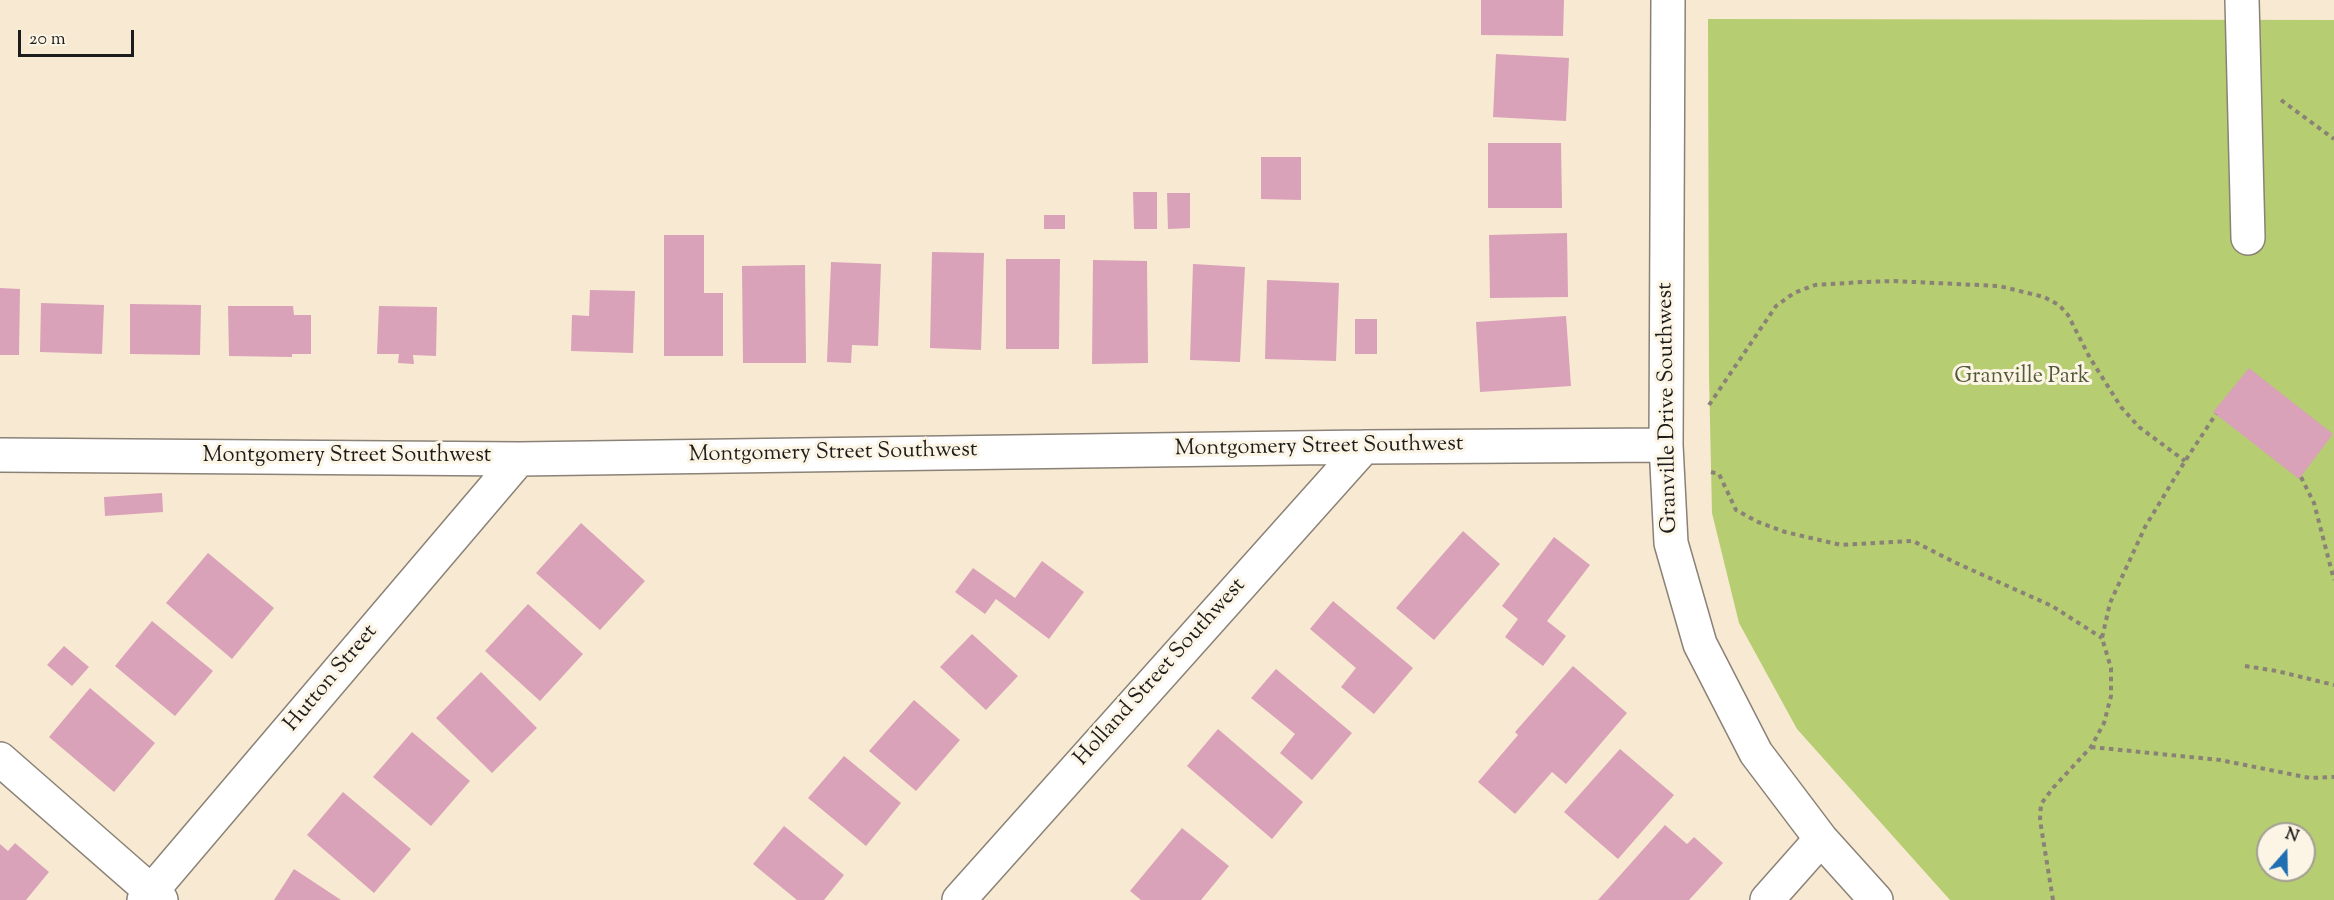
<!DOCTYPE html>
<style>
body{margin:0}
#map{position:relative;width:2334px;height:900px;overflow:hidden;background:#f8e9d2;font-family:"Sorts Mill Goudy",serif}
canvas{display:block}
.north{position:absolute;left:2256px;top:822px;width:60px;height:60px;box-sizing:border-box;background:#fcf5e5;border:2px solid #a29e95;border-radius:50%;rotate:20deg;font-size:16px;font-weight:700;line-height:24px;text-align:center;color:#1c1c1c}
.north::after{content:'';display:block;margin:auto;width:21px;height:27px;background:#1f6fb2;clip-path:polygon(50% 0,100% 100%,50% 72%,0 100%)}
.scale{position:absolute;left:18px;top:30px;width:116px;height:27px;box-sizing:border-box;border:3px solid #1c1c1c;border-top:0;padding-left:8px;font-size:18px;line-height:21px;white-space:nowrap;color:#1c1c1c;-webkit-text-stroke:4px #fcf5e5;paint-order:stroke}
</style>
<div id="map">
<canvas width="2334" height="900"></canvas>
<div class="north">N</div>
<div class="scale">20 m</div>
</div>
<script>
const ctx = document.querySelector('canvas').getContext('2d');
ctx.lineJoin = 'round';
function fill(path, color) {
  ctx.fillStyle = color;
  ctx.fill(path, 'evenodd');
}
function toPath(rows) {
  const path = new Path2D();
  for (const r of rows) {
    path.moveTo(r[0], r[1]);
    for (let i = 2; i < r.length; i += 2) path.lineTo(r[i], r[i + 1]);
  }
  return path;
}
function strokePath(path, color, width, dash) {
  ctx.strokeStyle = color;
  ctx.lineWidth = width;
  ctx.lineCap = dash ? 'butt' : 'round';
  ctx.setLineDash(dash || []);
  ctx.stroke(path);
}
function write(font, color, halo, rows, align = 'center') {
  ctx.font = font + ' "Sorts Mill Goudy",serif';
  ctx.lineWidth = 6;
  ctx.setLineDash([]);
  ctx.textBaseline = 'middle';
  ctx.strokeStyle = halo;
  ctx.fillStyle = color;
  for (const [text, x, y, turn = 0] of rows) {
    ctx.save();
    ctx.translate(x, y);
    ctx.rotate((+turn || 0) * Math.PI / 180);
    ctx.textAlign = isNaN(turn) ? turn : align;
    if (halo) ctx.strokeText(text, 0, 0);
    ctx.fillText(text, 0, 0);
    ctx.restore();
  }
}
const green = toPath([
 [1708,19,2334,20,2334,900,1950,900,1797,729,1739,623,1712,513,1709,376],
 [2268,834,2304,834,2304,870,2268,870]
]);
const building = toPath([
 [1481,0,1564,0,1563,36,1481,35],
 [1496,54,1569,58,1566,121,1493,117],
 [1488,143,1561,143,1562,208,1488,208],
 [1261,157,1301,157,1301,200,1261,199],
 [1133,192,1157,192,1157,229,1134,229],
 [1167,193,1190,193,1190,228,1168,229],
 [1044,215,1065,215,1065,229,1044,229],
 [1567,233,1568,297,1490,298,1489,235],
 [664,235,704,235,704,293,723,293,723,356,664,356],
 [932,252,984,253,981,350,930,348],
 [1006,259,1060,259,1059,349,1006,349],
 [1093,260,1147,261,1148,363,1092,364],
 [831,262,881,264,878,346,852,345,851,363,827,362],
 [1193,264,1245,267,1240,362,1190,360],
 [805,265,806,363,743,363,742,266],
 [1267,280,1339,283,1336,361,1265,359],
 [0,288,20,289,19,355,0,355],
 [590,290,635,291,633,353,571,351,572,315,589,316],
 [41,303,104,305,102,354,40,352],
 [130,304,201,305,200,355,130,354],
 [228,306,293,306,294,315,311,315,311,354,292,354,292,357,229,356],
 [379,306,437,307,436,356,413,355,414,364,398,363,399,354,377,354],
 [1566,316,1571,386,1480,392,1476,322],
 [1355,319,1377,319,1377,354,1355,354],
 [2249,368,2333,434,2299,479,2213,412],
 [162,493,163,512,105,516,104,497],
 [581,523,645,581,600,630,536,573],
 [1463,531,1500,564,1434,640,1396,608],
 [1554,537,1590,565,1547,621,1566,636,1543,666,1505,637,1518,619,1502,606],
 [208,553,274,608,232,659,166,603],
 [1042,561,1084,592,1049,639,996,599,985,614,955,592,973,568,1015,598],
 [1333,601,1413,668,1374,714,1341,687,1356,668,1310,629],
 [528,604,583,654,540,701,485,651],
 [152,621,213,671,175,716,115,666],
 [972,634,1018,676,986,710,940,667],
 [64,646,89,667,72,686,47,665],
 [1573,666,1627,713,1566,784,1552,772,1515,814,1478,782,1518,735,1515,732],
 [1276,669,1352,733,1312,780,1280,753,1295,734,1251,698],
 [481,672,537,728,492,773,436,718],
 [90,688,155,743,114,792,49,737],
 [914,700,960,740,916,791,869,751],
 [1218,729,1303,802,1272,839,1187,766],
 [412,732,470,781,431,826,373,777],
 [1620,749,1674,795,1618,859,1564,812],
 [844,756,901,803,866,846,808,798],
 [343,792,411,849,374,893,307,835],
 [1665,825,1687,844,1694,837,1723,863,1689,900,1598,900],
 [784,826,844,875,824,900,797,900,753,864],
 [1182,828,1229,866,1201,900,1141,900,1130,891],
 [15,843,49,872,26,900,0,900,0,844,8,851],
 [294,869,341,900,274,900]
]);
const path = toPath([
 [2281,100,2334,139],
 [1709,405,1776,306,1794,293,1815,285,1863,282,1893,281,1999,286,2044,297,2059,305,2068,315,2090,358,2121,407,2139,427,2185,461],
 [1711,472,1719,474,1736,510,1758,522,1785,532,1841,545,1913,541,1954,562,2052,606,2102,638],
 [2301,477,2314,503,2334,580],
 [2245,666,2277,671,2334,685],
 [2091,747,2220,760,2310,778,2334,777],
 [2053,900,2040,820,2041,804,2053,788,2091,747,2104,723,2111,696,2111,668,2102,638,2110,603,2145,527,2185,461,2216,414]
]);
const minor = toPath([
 [1668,0,1666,445,1671,543,1700,644,1756,753,1821,839,1876,900],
 [2242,0,2248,238],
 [0,455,519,459,1364,447,1666,445],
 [0,759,161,900],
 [144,900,519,459],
 [959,900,1364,447],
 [1767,900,1821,839]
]);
const parkNames = [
 ["Granville Park",2022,378]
];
const streetNames = [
 ["Granville Drive Southwest",1669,408,-91],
 ["Montgomery Street Southwest",1319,448,-1],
 ["Montgomery Street Southwest",833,454,-1],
 ["Montgomery Street Southwest",347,457],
 ["Holland Street Southwest",1161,673,-48],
 ["Hutton Street",332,679,-50]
];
fill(green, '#b6cd71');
fill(building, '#d9a2b8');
strokePath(minor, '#8a8277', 36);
strokePath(path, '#8a8277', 4, [4.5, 4.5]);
strokePath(minor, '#fff', 33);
write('22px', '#525a3a', '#fcf5e5', parkNames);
write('22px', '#1c1c1c', '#fcf5e5', streetNames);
</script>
